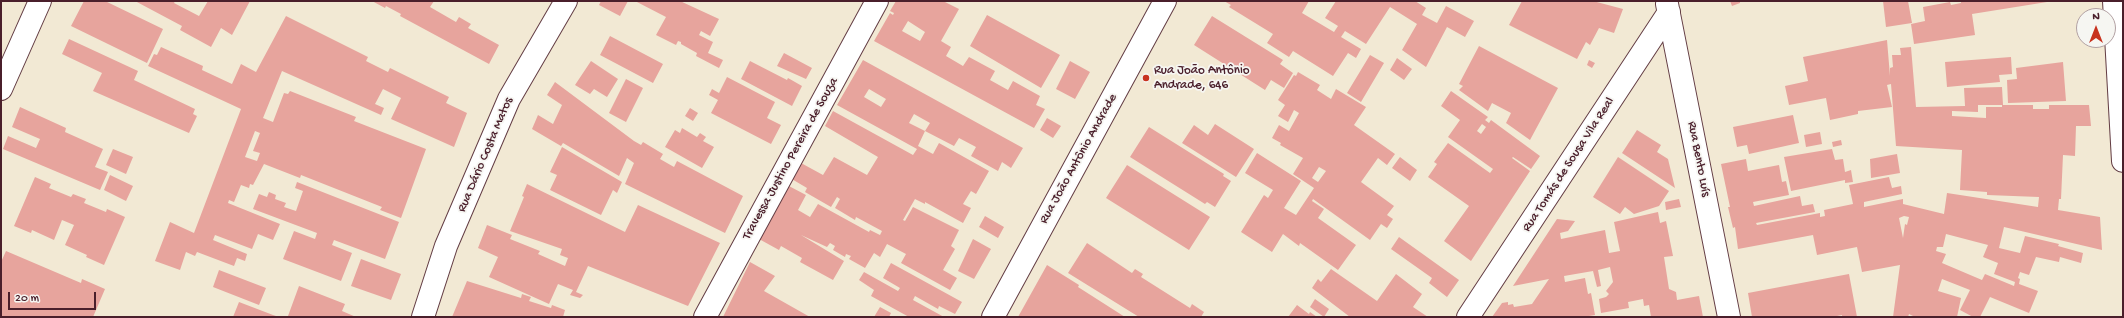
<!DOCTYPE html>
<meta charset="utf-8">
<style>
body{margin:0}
#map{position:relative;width:2124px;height:318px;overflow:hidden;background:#f2e9d4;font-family:"Gochi Hand",sans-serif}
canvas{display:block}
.frame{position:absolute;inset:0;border:2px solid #4a1f2b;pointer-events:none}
.north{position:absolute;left:2076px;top:8px;width:40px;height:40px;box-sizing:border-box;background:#f6f6f2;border:1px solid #b1a0a2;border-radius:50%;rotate:0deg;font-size:11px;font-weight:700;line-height:16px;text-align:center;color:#4a1f2b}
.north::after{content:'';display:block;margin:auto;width:14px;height:18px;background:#c8321e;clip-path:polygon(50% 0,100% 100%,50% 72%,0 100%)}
.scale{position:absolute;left:8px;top:292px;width:88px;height:18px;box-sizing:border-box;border:2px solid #4a1f2b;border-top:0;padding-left:5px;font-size:12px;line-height:14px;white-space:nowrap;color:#4a1f2b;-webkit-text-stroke:3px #f6f6f2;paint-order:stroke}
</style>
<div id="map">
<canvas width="2124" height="318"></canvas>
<div class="frame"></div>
<div class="north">N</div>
<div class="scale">20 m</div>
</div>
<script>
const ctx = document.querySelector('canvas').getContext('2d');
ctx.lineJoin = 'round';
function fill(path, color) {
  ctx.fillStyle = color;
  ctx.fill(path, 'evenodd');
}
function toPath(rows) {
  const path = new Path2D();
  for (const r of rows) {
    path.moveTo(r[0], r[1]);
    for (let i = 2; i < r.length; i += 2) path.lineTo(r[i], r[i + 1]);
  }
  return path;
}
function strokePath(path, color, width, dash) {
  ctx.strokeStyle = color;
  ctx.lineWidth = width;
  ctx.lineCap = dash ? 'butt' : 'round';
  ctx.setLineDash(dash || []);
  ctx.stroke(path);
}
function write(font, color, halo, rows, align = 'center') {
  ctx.font = font + ' "Gochi Hand",sans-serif';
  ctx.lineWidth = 3.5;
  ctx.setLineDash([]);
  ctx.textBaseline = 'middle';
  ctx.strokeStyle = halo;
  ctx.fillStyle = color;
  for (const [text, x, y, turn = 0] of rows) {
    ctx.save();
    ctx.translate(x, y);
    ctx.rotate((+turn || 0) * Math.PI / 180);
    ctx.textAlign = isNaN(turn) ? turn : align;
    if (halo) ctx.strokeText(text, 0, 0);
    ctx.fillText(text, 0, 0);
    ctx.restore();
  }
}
const building = toPath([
 [84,1,105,1,163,29,147,63,71,26],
 [135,1,175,1,174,3,199,16,208,1,250,1,232,35,221,28,211,47,180,30,182,26],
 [372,1,434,1,430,7,456,22,459,17,471,24,468,28,499,45,489,64,400,16,401,14,386,6,385,8],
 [601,1,628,1,620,16,599,5],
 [635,1,680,1,719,19,710,36,701,31,699,35,713,42,708,53,723,60,719,68,696,56,697,53,681,44,681,42,678,41,676,45,656,35,666,17],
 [896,1,943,1,959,9,941,41,951,47,946,56,963,66,969,57,995,71,990,80,1008,90,1013,81,1040,96,1036,105,1045,109,1034,128,874,41,890,13,893,15,894,13,890,11],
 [908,21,925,32,920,41,902,31],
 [1224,1,1309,1,1302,13,1334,32,1338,26,1325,18,1336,1,1415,1,1426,8,1422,15,1437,23,1446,6,1474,21,1465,37,1447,27,1426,67,1402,50,1417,24,1390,7,1366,44,1345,31,1341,37,1361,49,1356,58,1348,53,1333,76,1293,51,1289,57,1267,43,1273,34,1229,7,1231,5],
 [1522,1,1593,1,1623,9,1614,33,1599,28,1590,45,1586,42,1577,59,1509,25],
 [1730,1,1740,1,1740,3,1732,6],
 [1883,1,1908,1,1912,23,1886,27],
 [1961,1,2047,1,2047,2,1972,14,1975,35,1914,44,1911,24,1925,21,1923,7,1950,2,1951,5,1961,3],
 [987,15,1060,55,1041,88,970,46],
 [286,16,368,57,366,61,388,72,390,68,449,97,446,103,467,113,454,147,391,119,401,98,383,89,375,104,384,108,381,115,282,71,263,118,273,122,284,93,288,94,290,91,356,117,354,121,426,149,401,218,380,210,382,207,301,175,300,178,264,164,253,185,250,184,249,188,241,185,234,202,229,200,228,203,280,224,273,240,258,234,252,249,215,235,213,240,247,254,245,261,237,258,234,266,197,252,195,256,186,252,180,270,155,261,170,222,194,233,241,109,148,66,154,54,157,55,161,47,203,66,202,70,232,84,241,64,256,72],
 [255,131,260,133,253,151,260,153,257,161,245,157],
 [1212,16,1283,60,1280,64,1293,73,1284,88,1271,80,1265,90,1194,45],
 [610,36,663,64,653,83,600,55],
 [69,39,138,71,134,80,195,109,193,114,197,116,189,133,93,91,102,73,62,54],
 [1887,40,1890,76,1890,68,1893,67,1892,55,1901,55,1900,48,1911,47,1916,107,1965,106,1964,88,2002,87,2003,105,1978,105,1978,112,1952,111,1952,116,1986,118,1986,107,2002,107,2002,105,2033,105,2033,109,2049,109,2049,105,2089,105,2091,126,2076,126,2075,156,2063,155,2061,199,2059,199,2058,210,2100,217,2102,250,2004,227,1999,248,2020,253,2025,236,2059,244,2058,246,2083,253,2081,263,2060,257,2059,262,2036,257,2029,275,2020,272,2018,278,2020,279,2019,284,2038,291,2029,313,1990,297,1980,317,1973,317,1960,310,1970,290,1942,279,1938,291,1961,298,1957,317,1915,317,1909,314,1908,317,1893,317,1900,265,1862,272,1857,247,1817,255,1813,235,1738,249,1735,227,1733,228,1728,207,1730,207,1721,164,1746,159,1748,171,1779,165,1782,182,1786,181,1789,195,1753,202,1754,206,1800,196,1802,206,1813,204,1815,212,1756,223,1757,225,1820,213,1820,217,1825,216,1824,210,1853,204,1849,185,1889,177,1892,188,1901,186,1902,194,1864,202,1864,207,1903,199,1903,204,1944,214,1947,193,2038,207,2039,197,1987,195,1987,192,1960,190,1962,150,1896,146,1891,84,1887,85,1892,107,1858,111,1858,114,1830,120,1826,98,1789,105,1785,86,1808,81,1803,57],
 [1904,216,1909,217,1907,225,1905,224,1903,238,1899,218],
 [1946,234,1988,245,1983,257,1998,263,1994,274,2015,282,2014,286,1985,274,1982,280,1942,263,1946,254,1936,251,1937,247,1943,247],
 [1479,46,1558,88,1530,140,1506,123,1511,113,1492,103,1488,111,1459,90,1463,86,1459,84],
 [784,53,812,68,806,79,777,66],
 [1370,55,1384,63,1361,102,1347,93],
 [2011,57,2012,74,1999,75,2000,82,1947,87,1945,62],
 [1397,58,1412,69,1404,80,1390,70],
 [863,60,1023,148,1011,168,1002,162,998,171,971,156,976,147,959,138,954,146,925,131,918,146,933,154,939,143,989,171,976,194,971,191,963,204,971,208,963,223,925,202,925,204,915,199,903,220,905,221,913,207,959,230,951,246,955,249,943,270,957,278,950,290,901,263,906,254,887,244,880,257,874,253,865,268,849,259,851,256,846,254,845,257,833,250,835,246,830,243,827,247,801,235,844,261,833,280,800,262,802,258,781,246,779,250,759,239,787,185,806,195,798,210,810,217,818,204,869,232,870,230,880,235,882,231,856,217,855,220,835,208,840,199,837,197,831,207,805,192,807,188,790,178,801,163,823,175,834,157,867,175,878,157,825,126,833,111,913,155,917,149,837,105],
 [869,89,886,99,881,107,864,97],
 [914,114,930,123,925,131,909,123],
 [1589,60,1595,63,1592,68,1587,65],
 [591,61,618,79,607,97,594,89,590,94,575,85],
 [750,61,787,80,788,78,802,86,792,106,741,79],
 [1070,61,1090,72,1075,99,1056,89],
 [2063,62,2066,101,2008,103,2007,80,2017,79,2016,68],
 [1298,72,1320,85,1317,90,1331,99,1336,89,1366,107,1354,125,1395,154,1387,165,1378,158,1361,182,1394,206,1387,215,1393,219,1387,228,1381,224,1370,240,1313,199,1312,201,1324,209,1318,218,1356,245,1338,270,1300,243,1299,246,1283,234,1272,252,1241,232,1264,195,1268,198,1273,190,1245,173,1257,153,1301,181,1284,208,1296,215,1314,188,1293,174,1303,158,1280,145,1281,143,1272,138,1279,125,1289,131,1299,113,1294,110,1288,122,1278,116,1285,105,1278,100,1294,75,1296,76],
 [1319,167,1326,171,1318,182,1312,178],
 [727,77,775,102,767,118,781,125,771,144,711,113,718,100,709,95,712,89,719,93],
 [626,79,643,88,626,122,609,113],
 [555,82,634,141,641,145,643,142,663,154,660,159,674,167,677,161,743,196,725,233,625,184,634,163,627,158,619,176,563,143,561,146,532,129,538,115,553,124,562,105,547,95],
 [1451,91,1488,117,1485,120,1489,123,1491,120,1540,156,1531,169,1513,157,1512,158,1530,171,1471,261,1444,241,1469,206,1428,177,1437,164,1434,162,1448,143,1490,173,1493,169,1448,137,1460,120,1441,106],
 [1482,124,1486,127,1481,134,1477,131],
 [20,107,66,128,65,132,103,149,95,167,108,172,100,190,3,149,8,136,36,148,40,139,12,127],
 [690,108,698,113,693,121,685,116],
 [1793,115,1799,143,1749,154,1747,145,1737,147,1733,127],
 [1047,118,1061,126,1053,138,1040,130],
 [1215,124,1254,149,1236,177,1182,143,1194,125,1208,135],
 [1149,127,1224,174,1223,176,1231,181,1215,207,1207,202,1205,204,1130,157],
 [682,128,697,137,700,133,706,137,703,141,714,147,702,168,665,147,675,130,680,133],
 [1637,130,1661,145,1657,152,1668,159,1675,188,1622,153],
 [1820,132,1822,144,1806,147,1804,135],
 [1841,140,1842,145,1833,147,1832,142],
 [562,147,622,182,617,193,613,190,601,215,550,190,557,175,550,172],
 [113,149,133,157,126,174,106,165],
 [1832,149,1835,160,1843,159,1845,172,1851,170,1853,182,1845,183,1845,180,1791,191,1784,157],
 [1897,154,1900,173,1871,178,1870,159],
 [1400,157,1417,170,1410,181,1392,168],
 [1618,157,1669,191,1659,206,1634,214,1625,207,1620,214,1593,197],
 [1127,165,1210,217,1189,250,1106,198],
 [110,175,133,186,126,201,104,190],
 [35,177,51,184,49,188,71,197,73,194,86,199,84,203,106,212,107,209,125,217,104,265,86,257,87,255,65,245,74,225,62,220,54,240,32,230,31,233,14,226],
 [297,182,399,222,385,259,334,240,332,245,352,253,341,281,283,259,294,231,315,239,317,233,253,209,259,194,267,197,269,192,276,195,275,199,286,203,284,207,296,211,303,191,295,188],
 [527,184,623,231,625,232,638,205,720,243,688,306,588,266,576,292,583,295,580,298,570,295,573,290,558,284,549,304,489,277,498,257,478,248,487,225,512,235,510,239,540,251,538,254,565,266,568,258,560,255,562,249,510,231,524,197,522,196],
 [1679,199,1681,207,1666,210,1665,202],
 [1658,212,1660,223,1666,221,1673,256,1664,257,1669,289,1676,292,1677,300,1699,296,1703,317,1651,317,1649,305,1644,306,1643,299,1628,302,1629,308,1601,313,1599,299,1606,297,1609,294,1606,291,1613,282,1610,267,1598,270,1601,286,1597,287,1593,271,1564,276,1565,282,1585,278,1588,294,1591,293,1595,315,1583,317,1492,317,1502,303,1508,302,1508,305,1513,304,1514,307,1532,304,1549,279,1513,286,1557,219,1575,221,1568,231,1560,233,1561,239,1605,230,1609,253,1620,251,1614,222],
 [985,216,1004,227,998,238,979,227],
 [1399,237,1459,280,1447,297,1429,283,1432,278,1391,249],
 [973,239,991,249,974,279,958,271],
 [1087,243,1132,273,1135,269,1143,274,1141,277,1190,308,1192,304,1204,312,1201,317,1139,317,1068,273],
 [6,251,81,283,82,279,105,289,93,317,1,317,1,262],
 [361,259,401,274,391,300,351,286],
 [750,262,775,276,764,291,810,317,723,317],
 [891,263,962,302,955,314,939,306,938,309,915,296,913,300,944,317,909,317,871,296,874,290,859,280,864,272,898,291,900,288,883,278],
 [1047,265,1079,285,1078,287,1125,317,1018,317],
 [1331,269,1377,301,1396,274,1422,294,1413,307,1428,317,1350,317,1312,288,1318,279,1321,282],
 [219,270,266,288,259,305,213,287],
 [1849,274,1857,317,1842,317,1842,315,1832,317,1752,317,1748,293],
 [467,281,521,298,522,294,531,297,529,301,551,308,552,305,565,310,563,317,452,317],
 [299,286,345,304,342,311,356,317,288,316],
 [1315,299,1329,309,1324,317,1310,307],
 [239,302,273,315,279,317,233,317],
 [1297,305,1309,314,1310,312,1317,317,1288,317],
 [880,307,891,313,889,317,874,317]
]);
const street = toPath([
 [1667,4,1729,317],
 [1,89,40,1],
 [423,317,446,246,509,99,566,1],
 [705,317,877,1],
 [1468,317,1669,12]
]);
const secondary = toPath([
 [2114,1,2123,161],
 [993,317,1165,1]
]);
const markers = [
 [1146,78,4,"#c8321e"]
];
const poiNames = [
 ["Rua João Antônio",1154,71],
 ["Andrade, 646",1154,86]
];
const streetNames = [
 ["Rua Dário Costa Matos",486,155,-67],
 ["Travessa Justino Pereira de Souza",791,159,-61],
 ["Rua João Antônio Andrade",1079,159,-61],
 ["Rua Bento Luís",1698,159,79],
 ["Rua Tomás de Sousa Vila Real",1569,165,-57]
];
fill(building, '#e7a49d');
strokePath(street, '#633d44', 24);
strokePath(secondary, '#633d44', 24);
strokePath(street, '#fff', 22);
strokePath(secondary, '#fff', 22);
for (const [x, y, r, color] of markers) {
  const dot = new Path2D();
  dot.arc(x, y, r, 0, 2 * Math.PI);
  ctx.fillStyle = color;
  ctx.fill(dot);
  strokePath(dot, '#f6f6f2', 1.5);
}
write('13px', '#4a1f2b', '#f6f6f2', poiNames, 'left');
write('13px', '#4a1f2b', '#f6f6f2', streetNames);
</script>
